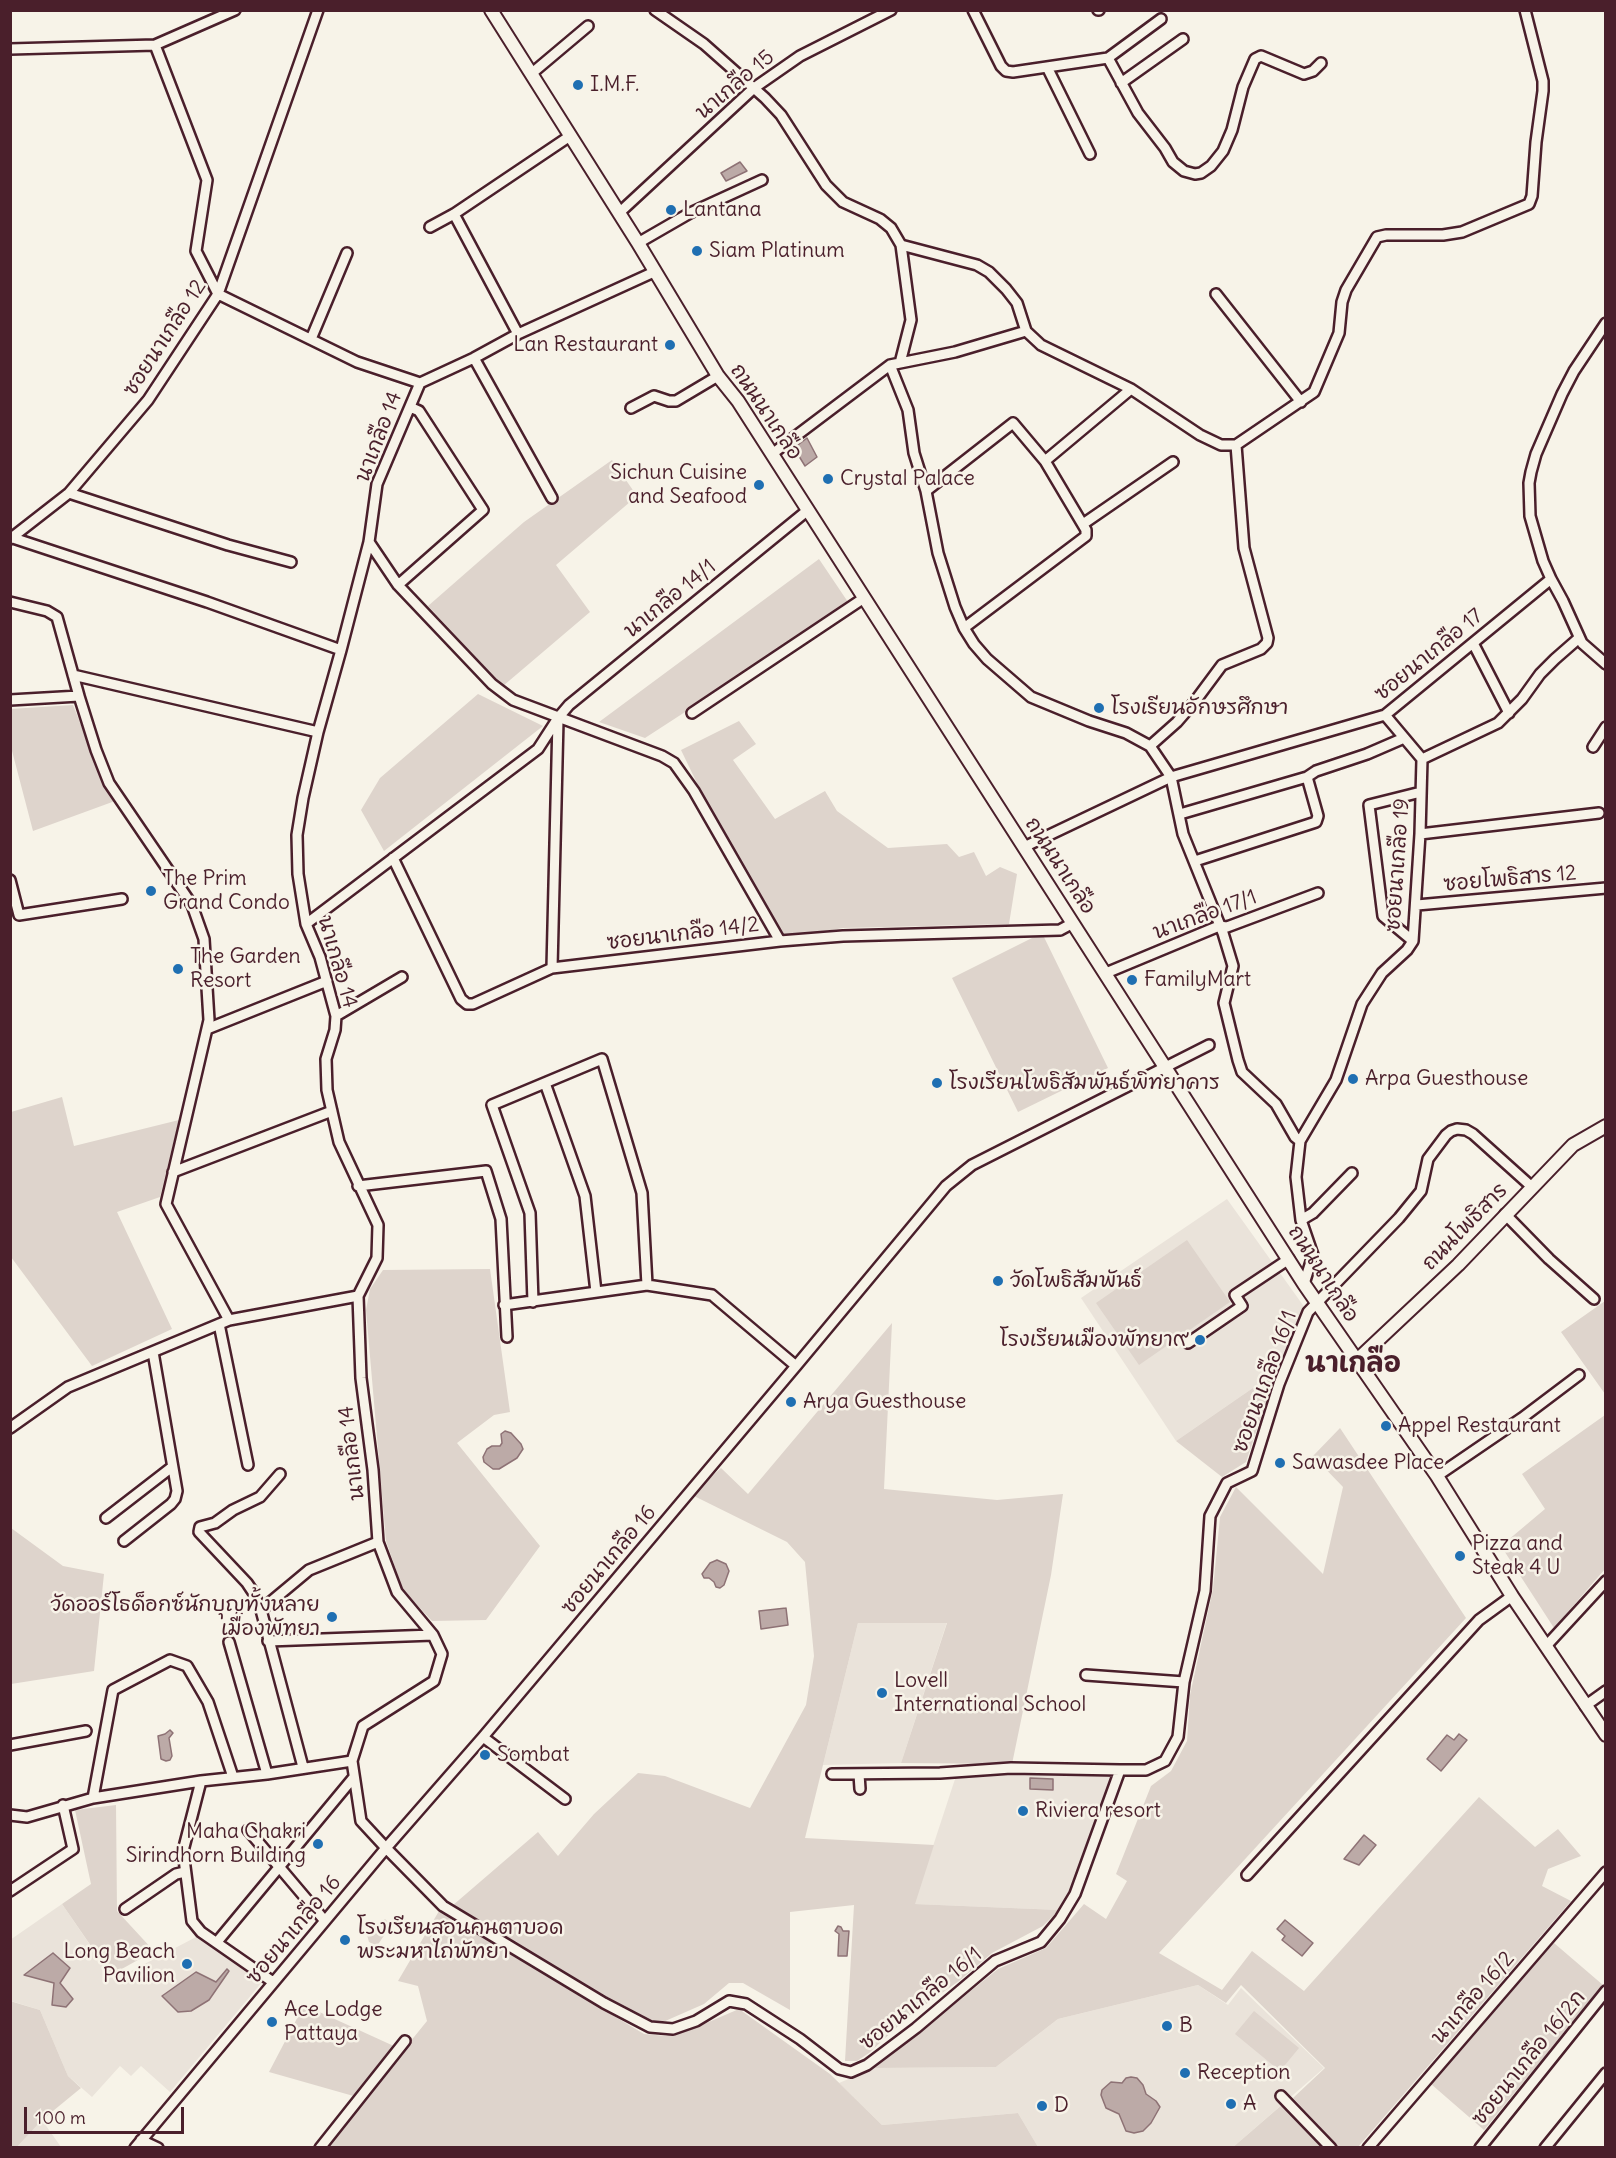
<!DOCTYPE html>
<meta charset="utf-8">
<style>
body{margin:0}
#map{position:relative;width:1616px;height:2158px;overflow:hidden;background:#f7f3e8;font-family:Delius,sans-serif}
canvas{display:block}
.frame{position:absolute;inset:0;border:12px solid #4a1f2b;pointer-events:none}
.scale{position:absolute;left:24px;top:2107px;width:160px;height:27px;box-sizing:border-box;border:3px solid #4a1f2b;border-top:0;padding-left:8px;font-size:18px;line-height:21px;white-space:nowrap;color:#4a1f2b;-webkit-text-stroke:4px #f7f3e8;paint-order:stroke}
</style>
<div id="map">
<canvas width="1616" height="2158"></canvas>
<div class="frame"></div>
<div class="scale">100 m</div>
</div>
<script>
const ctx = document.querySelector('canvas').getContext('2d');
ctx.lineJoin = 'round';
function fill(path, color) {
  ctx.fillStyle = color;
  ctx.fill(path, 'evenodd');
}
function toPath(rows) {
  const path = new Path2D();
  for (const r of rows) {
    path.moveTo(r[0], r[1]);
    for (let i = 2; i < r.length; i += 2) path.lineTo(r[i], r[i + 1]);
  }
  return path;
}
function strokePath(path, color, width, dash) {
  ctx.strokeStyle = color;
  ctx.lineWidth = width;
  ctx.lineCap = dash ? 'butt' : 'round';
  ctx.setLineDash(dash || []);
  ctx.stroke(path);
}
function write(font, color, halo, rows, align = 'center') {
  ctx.font = font + ' Delius,"Playpen Sans Thai",sans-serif';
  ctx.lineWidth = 5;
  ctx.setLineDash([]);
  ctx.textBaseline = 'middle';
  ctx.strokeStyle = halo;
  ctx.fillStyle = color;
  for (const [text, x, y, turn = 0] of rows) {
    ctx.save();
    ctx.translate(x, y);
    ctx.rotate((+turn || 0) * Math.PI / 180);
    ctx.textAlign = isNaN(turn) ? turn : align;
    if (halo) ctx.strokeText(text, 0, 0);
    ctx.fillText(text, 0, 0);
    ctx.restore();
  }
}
const built = toPath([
 [1227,1199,1305,1308,1276,1372,1176,1441,1081,1298],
 [947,1622,901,1763,823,1765,858,1623],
 [1115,1774,1072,1893,1059,1910,914,1904,956,1776],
 [62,1904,114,1980,198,1936,263,1981,170,2092,141,2066,131,2076,120,2066,92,2097,68,2076,40,2010,11,2001,10,1940],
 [1198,1985,1228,2005,1241,1988,1324,2068,1232,2148,1038,2147,1018,2113,882,2125,839,2083,875,2068,996,2067,1058,2019],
 [42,2120,61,2147,16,2148]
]);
const green = toPath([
 [612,460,637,496,556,565,590,612,503,686,428,606,524,522],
 [819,559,850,605,645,738,599,722],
 [478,694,543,726,384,851,361,810,380,778],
 [73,705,106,787,115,801,33,831,11,747,10,709],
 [739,721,756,744,733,760,775,819,825,791,837,811,888,848,947,844,959,857,974,852,986,876,1000,867,1017,874,1009,924,843,928,785,938,722,835,681,750],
 [1042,933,1108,1068,1018,1112,952,978],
 [62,1097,74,1146,179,1120,160,1197,117,1212,172,1329,92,1366,11,1257,11,1112],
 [1187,1240,1230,1302,1139,1365,1096,1303],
 [490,1269,510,1412,494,1415,457,1443,540,1546,486,1620,432,1621,403,1590,386,1541,366,1310,370,1289,383,1270],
 [1605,1301,1605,1394,1561,1332],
 [892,1323,884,1489,997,1500,1063,1494,1051,1575,1012,1764,901,1763,947,1623,858,1623,805,1838,934,1845,915,1904,1059,1910,1043,1926,992,1953,959,1981,909,2016,869,2053,857,2061,845,2061,854,1905,790,1912,790,2010,743,1983,729,1983,704,2004,663,2022,646,2020,452,1906,538,1832,558,1856,594,1814,638,1773,665,1776,750,1808,806,1705,814,1656,805,1562,787,1542,692,1495,721,1468,748,1494],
 [1276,1372,1246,1462,1222,1477,1176,1441],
 [1605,1415,1605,1569,1554,1628,1501,1546,1545,1509,1522,1474],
 [1340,1428,1466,1618,1159,1953,1222,1990,1252,1951,1304,1991,1479,1797,1535,1847,1558,1829,1581,1856,1548,1869,1542,1886,1571,1901,1358,2147,1339,2147,1293,2098,1325,2068,1241,1985,1226,2003,1198,1985,1058,2019,996,2067,875,2068,998,1969,1046,1948,1084,1904,1106,1919,1127,1881,1116,1874,1151,1786,1171,1771,1187,1741,1190,1695,1213,1589,1220,1517,1236,1487,1323,1574,1343,1487,1313,1456],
 [11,1528,63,1566,104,1574,94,1671,11,1684],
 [116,1805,117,1911,154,1951,111,1975,62,1904,91,1884,75,1810],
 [439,1911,644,2034,666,2036,697,2027,739,2009,830,2074,882,2125,1018,2113,1038,2147,324,2148,427,2021,418,1986,398,1981],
 [385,1919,391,1925,377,1946,369,1942,367,1935],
 [1554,1943,1603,1985,1484,2130,1431,2084],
 [10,2001,40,2010,68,2076,81,2088,42,2120,16,2148,10,2147],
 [304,2005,396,2047,357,2097,269,2072],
 [1254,2011,1299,2048,1280,2071,1235,2034],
 [1284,2103,1328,2148,1232,2148]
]);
const water = toPath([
 [740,162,747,171,726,181,721,173,740,162],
 [807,438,817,457,805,466,794,448,807,438],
 [505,1431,511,1433,521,1444,523,1449,517,1458,499,1469,493,1469,484,1462,483,1457,487,1449,492,1446,500,1446,502,1443,501,1434,505,1431],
 [717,1560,726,1564,729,1571,724,1585,720,1588,716,1587,714,1582,709,1578,704,1578,702,1574,710,1563,717,1560],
 [786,1608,788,1625,761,1629,759,1611,786,1608],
 [170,1730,173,1733,169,1738,172,1756,170,1760,166,1761,161,1759,158,1736,165,1734,170,1730],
 [1459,1734,1467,1740,1441,1771,1427,1759,1447,1735,1454,1740,1459,1734],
 [1030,1778,1053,1779,1053,1790,1030,1789,1030,1778],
 [1364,1835,1376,1845,1359,1865,1344,1859,1364,1835],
 [1285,1920,1313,1943,1302,1956,1282,1940,1285,1936,1277,1929,1285,1920],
 [838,1926,841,1927,843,1931,849,1931,847,1956,838,1956,839,1934,835,1931,838,1926],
 [53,1953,70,1968,60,1983,73,1999,66,2007,52,2005,54,1983,24,1975,53,1953],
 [227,1969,229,1971,209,2000,191,2011,178,2012,162,1996,196,1972,216,1982,227,1969],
 [1131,2077,1137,2078,1143,2085,1146,2094,1156,2101,1160,2107,1151,2123,1143,2131,1134,2133,1126,2131,1119,2114,1106,2108,1101,2095,1102,2090,1111,2082,1122,2083,1126,2078,1131,2077]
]);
const street = toPath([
 [655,10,704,44,765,98,781,115,826,185,843,202,880,219,891,228,901,245,911,320,900,363,890,365,772,454],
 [973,10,1001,66,1006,71,1013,72,1108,58,1161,19],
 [1098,10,1099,10],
 [155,45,207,180,196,251,218,294,357,362,420,383],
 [10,49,155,45,235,10],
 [1108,58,1138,113,1165,148,1173,162,1184,171,1195,174,1201,173,1211,166,1223,151,1232,130,1243,87,1255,59,1261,56,1304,74,1313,71,1321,63],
 [1047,67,1090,154],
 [531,74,588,26],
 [1121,83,1183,39],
 [619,213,754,88,800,56,891,10],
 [454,214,518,334],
 [430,227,454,214,570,136],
 [638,243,690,213,762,180],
 [901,245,977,265,989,272,1006,289,1017,303,1026,331,1041,345,1131,389,1200,435,1221,445,1236,445,1314,392,1339,333,1342,302,1346,290,1377,237,1386,235,1443,235,1462,232,1529,204,1532,196,1536,142,1543,91,1543,81,1525,10],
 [654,272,518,334,474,358,420,383,377,484,369,542,341,650,318,732,303,798,297,835,298,874,306,924,320,957,336,1016,335,1030,326,1059,327,1090,339,1142,378,1225,377,1258,358,1296,361,1378,373,1470,378,1542,397,1592,433,1635,442,1654,434,1681,363,1726,352,1761,361,1821,386,1848,443,1906,604,2003,650,2027,673,2029,696,2021,729,2001,746,2004,800,2039,839,2069,851,2072,867,2065,916,2028,995,1961,1041,1942,1060,1919,1075,1894,1120,1770,1146,1770,1165,1761,1178,1737,1184,1682,1205,1591,1210,1516,1227,1483,1252,1471,1279,1384,1308,1312,1399,1218,1421,1191,1428,1159,1446,1135,1451,1131,1457,1129,1466,1130,1473,1134,1532,1187],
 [1216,294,1301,402],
 [311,339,347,253],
 [474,358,552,498],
 [900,363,955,352,1026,331],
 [890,365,908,410,914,453,926,491,938,553,955,607,964,628,974,644,987,659,1031,697,1089,721,1126,733,1150,746,1171,777,1183,834,1223,933,1233,966,1224,1003,1238,1060,1242,1072,1276,1104,1295,1137,1300,1141],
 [631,408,654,396,669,401,676,401,718,376],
 [1045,461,1131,389],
 [926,491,1013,423,1045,461,1086,530,1086,536,964,628],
 [69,493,228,545,291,562],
 [1083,524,1173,462],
 [10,537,207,602,341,650],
 [10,539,69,493,148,400,218,294,318,10],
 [369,542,398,585,492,684,513,700,662,756,674,763,694,791,780,941],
 [1551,579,1563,601,1582,643,1606,664],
 [398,585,483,510,419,411,410,407],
 [10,602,47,611,57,617,79,696],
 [1473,643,1509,713],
 [73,675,318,732],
 [10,700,79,696,96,750,109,783,192,905,204,939,209,1020,166,1204,229,1320],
 [692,713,864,598],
 [1385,715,1422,759],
 [1150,746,1177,722,1196,700,1222,665,1261,649,1267,643,1268,638,1244,548,1236,445],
 [1593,747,1606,727],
 [1180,814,1307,777,1316,771,1367,754,1404,738],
 [1420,834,1599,813],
 [1024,847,1171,777,1385,715,1551,579,1543,561,1530,516,1529,483,1531,472,1536,454,1562,394,1574,371,1606,323],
 [393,858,461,999,467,1004,473,1004,552,968,780,941,843,936,1060,930,1073,923],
 [1195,861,1316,822,1318,816,1307,777],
 [10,880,19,915,122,899],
 [1417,905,1606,888],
 [306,924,538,749,558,718,569,705,808,510],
 [1413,941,1383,916,1369,805,1421,792],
 [552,968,558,720],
 [1106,973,1219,926,1227,927,1318,893],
 [336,1016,402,977],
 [207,1029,327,981],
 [545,1083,585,1196,596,1292],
 [173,1172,332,1111],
 [358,1186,486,1171,501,1219,507,1337],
 [1505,1214,1549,1259,1594,1299],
 [1301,1220,1313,1213,1352,1173],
 [1304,1284,1313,1255,1301,1220,1296,1177,1300,1141,1336,1080,1362,1004,1382,973,1407,950,1413,941,1420,834,1422,759,1498,723,1522,699,1540,674,1555,659,1579,638],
 [533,1302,530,1213,492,1105,602,1059,642,1193,647,1285],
 [504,1305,647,1285,712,1295,796,1366],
 [219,1324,248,1465],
 [1188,1343,1242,1306,1235,1295,1289,1259],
 [10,1428,68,1387,229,1320,358,1296],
 [280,1474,260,1497,233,1510,215,1523,200,1527,199,1532,247,1583,253,1592,261,1610,303,1767],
 [1437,1476,1522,1418,1579,1375],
 [106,1518,172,1467],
 [124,1541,171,1504,175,1499,177,1491,153,1352],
 [261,1610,309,1570,378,1542],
 [268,1641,433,1635],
 [229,1642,267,1774],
 [1547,1645,1606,1581],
 [1086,1675,1184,1682],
 [1585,1706,1606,1691],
 [483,1737,565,1799],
 [10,1745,86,1731],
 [832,1774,940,1773,1011,1768,1120,1770],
 [859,1774,860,1789],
 [201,1781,183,1851,192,1921,201,1932,273,1982],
 [93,1798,113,1690,170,1660,187,1666,208,1702,233,1777],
 [10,1815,27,1817,93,1798,201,1781,267,1774,352,1761],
 [248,1830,325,1921],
 [1247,1875,1479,1620,1512,1596],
 [10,1891,73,1849,63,1805],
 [125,1909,176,1874,185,1872],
 [217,1942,354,1777],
 [1281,2096,1331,2148],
 [141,2140,158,2148],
 [135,2148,386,1848,483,1737,796,1366,946,1186,972,1165,1209,1045],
 [320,2148,405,2041],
 [1368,2148,1606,1872],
 [1480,2148,1606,1991],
 [1545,2148,1606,2073]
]);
const secondary = toPath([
 [491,10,638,243,718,376,738,401,1304,1284,1437,1476,1512,1596,1606,1735],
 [1357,1360,1458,1265,1573,1145,1606,1126]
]);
const markers = [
 [578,85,6,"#1f6fb2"],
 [671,210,6,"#1f6fb2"],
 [697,251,6,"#1f6fb2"],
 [670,345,6,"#1f6fb2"],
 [828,479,6,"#1f6fb2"],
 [759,485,6,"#1f6fb2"],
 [1099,708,6,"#1f6fb2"],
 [151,891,6,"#1f6fb2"],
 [178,969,6,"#1f6fb2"],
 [1132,980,6,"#1f6fb2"],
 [1353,1079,6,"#1f6fb2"],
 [937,1083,6,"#1f6fb2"],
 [998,1281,6,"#1f6fb2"],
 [1200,1340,6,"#1f6fb2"],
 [791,1402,6,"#1f6fb2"],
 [1386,1426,6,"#1f6fb2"],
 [1280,1463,6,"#1f6fb2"],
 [1460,1556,6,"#1f6fb2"],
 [332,1617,6,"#1f6fb2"],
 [882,1693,6,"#1f6fb2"],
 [485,1755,6,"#1f6fb2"],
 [1023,1811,6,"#1f6fb2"],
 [318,1844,6,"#1f6fb2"],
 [345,1940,6,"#1f6fb2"],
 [187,1964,6,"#1f6fb2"],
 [272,2022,6,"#1f6fb2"],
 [1167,2026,6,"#1f6fb2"],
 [1185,2073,6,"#1f6fb2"],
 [1231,2104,6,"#1f6fb2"],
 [1042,2106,6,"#1f6fb2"]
];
const poiNames = [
 ["I.M.F.",590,85],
 ["Lantana",683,210],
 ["Siam Platinum",709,251],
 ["Lan Restaurant",658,345,"right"],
 ["Sichun Cuisine",747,473,"right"],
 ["and Seafood",747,497,"right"],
 ["Crystal Palace",840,479],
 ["โรงเรียนอักษรศึกษา",1111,708],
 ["The Prim",163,879],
 ["Grand Condo",163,903],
 ["The Garden",190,957],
 ["Resort",190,981],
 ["FamilyMart",1144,980],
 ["Arpa Guesthouse",1365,1079],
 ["โรงเรียนโพธิสัมพันธ์พิทยาคาร",949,1083],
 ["วัดโพธิสัมพันธ์",1010,1281],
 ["โรงเรียนเมืองพัทยา๙",1188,1340,"right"],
 ["Arya Guesthouse",803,1402],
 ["Appel Restaurant",1398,1426],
 ["Sawasdee Place",1292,1463],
 ["Pizza and",1472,1544],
 ["Steak 4 U",1472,1568],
 ["วัดออร์โธด็อกซ์นักบุญทั้งหลาย",320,1605,"right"],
 ["เมืองพัทยา",320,1629,"right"],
 ["Lovell",894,1681],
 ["International School",894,1705],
 ["Sombat",497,1755],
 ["Riviera resort",1035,1811],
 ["Maha Chakri",306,1832,"right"],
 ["Sirindhorn Building",306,1856,"right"],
 ["โรงเรียนสอนคนตาบอด",357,1928],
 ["พระมหาไถ่พัทยา",357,1952],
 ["Long Beach",175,1952,"right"],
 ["Pavilion",175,1976,"right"],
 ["Ace Lodge",284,2010],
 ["Pattaya",284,2034],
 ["B",1179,2026],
 ["Reception",1197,2073],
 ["A",1243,2104],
 ["D",1054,2106]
];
const streetNames = [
 ["นาเกลือ 15",735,85,-40],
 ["ซอยนาเกลือ 12",165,338,-57],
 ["ถนนนาเกลือ",766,412,56],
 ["นาเกลือ 14",379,437,-69],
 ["นาเกลือ 14/1",670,599,-39],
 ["ซอยนาเกลือ 17",1429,655,-39],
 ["ซอยนาเกลือ 19",1398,865,-86],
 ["ถนนนาเกลือ",1060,866,57],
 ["ซอยโพธิสาร 12",1510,879,-5],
 ["นาเกลือ 17/1",1205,915,-20],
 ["ซอยนาเกลือ 14/2",683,934,-7],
 ["นาเกลือ 14",337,962,74],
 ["ถนนโพธิสาร",1465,1227,-46],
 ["ถนนนาเกลือ",1323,1274,57],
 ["ซอยนาเกลือ 16/1",1265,1382,-70],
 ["นาเกลือ 14",352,1453,-97],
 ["ซอยนาเกลือ 16",609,1560,-50],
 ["ซอยนาเกลือ 16",294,1930,-50],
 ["นาเกลือ 16/2",1473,1998,-49],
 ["ซอยนาเกลือ 16/1",921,1999,-39],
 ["ซอยนาเกลือ 16/2ก",1529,2058,-51]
];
const districtNames = [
 ["นาเกลือ",1353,1364]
];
fill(built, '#eae3da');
fill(green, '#ded4cc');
fill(water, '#bcaaa7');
strokePath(water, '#8e7275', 1.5);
strokePath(street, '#4a1f2b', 14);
strokePath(secondary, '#4a1f2b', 16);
strokePath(street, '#f7f3e8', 9);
strokePath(secondary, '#f7f3e8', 12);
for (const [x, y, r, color] of markers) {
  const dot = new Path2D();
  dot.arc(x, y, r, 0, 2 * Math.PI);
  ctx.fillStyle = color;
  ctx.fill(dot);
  strokePath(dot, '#f7f3e8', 2);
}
write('21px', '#4a1f2b', '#f7f3e8', poiNames, 'left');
write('21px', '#4a1f2b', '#f7f3e8', streetNames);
write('bold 27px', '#4a1f2b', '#f7f3e8', districtNames);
</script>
